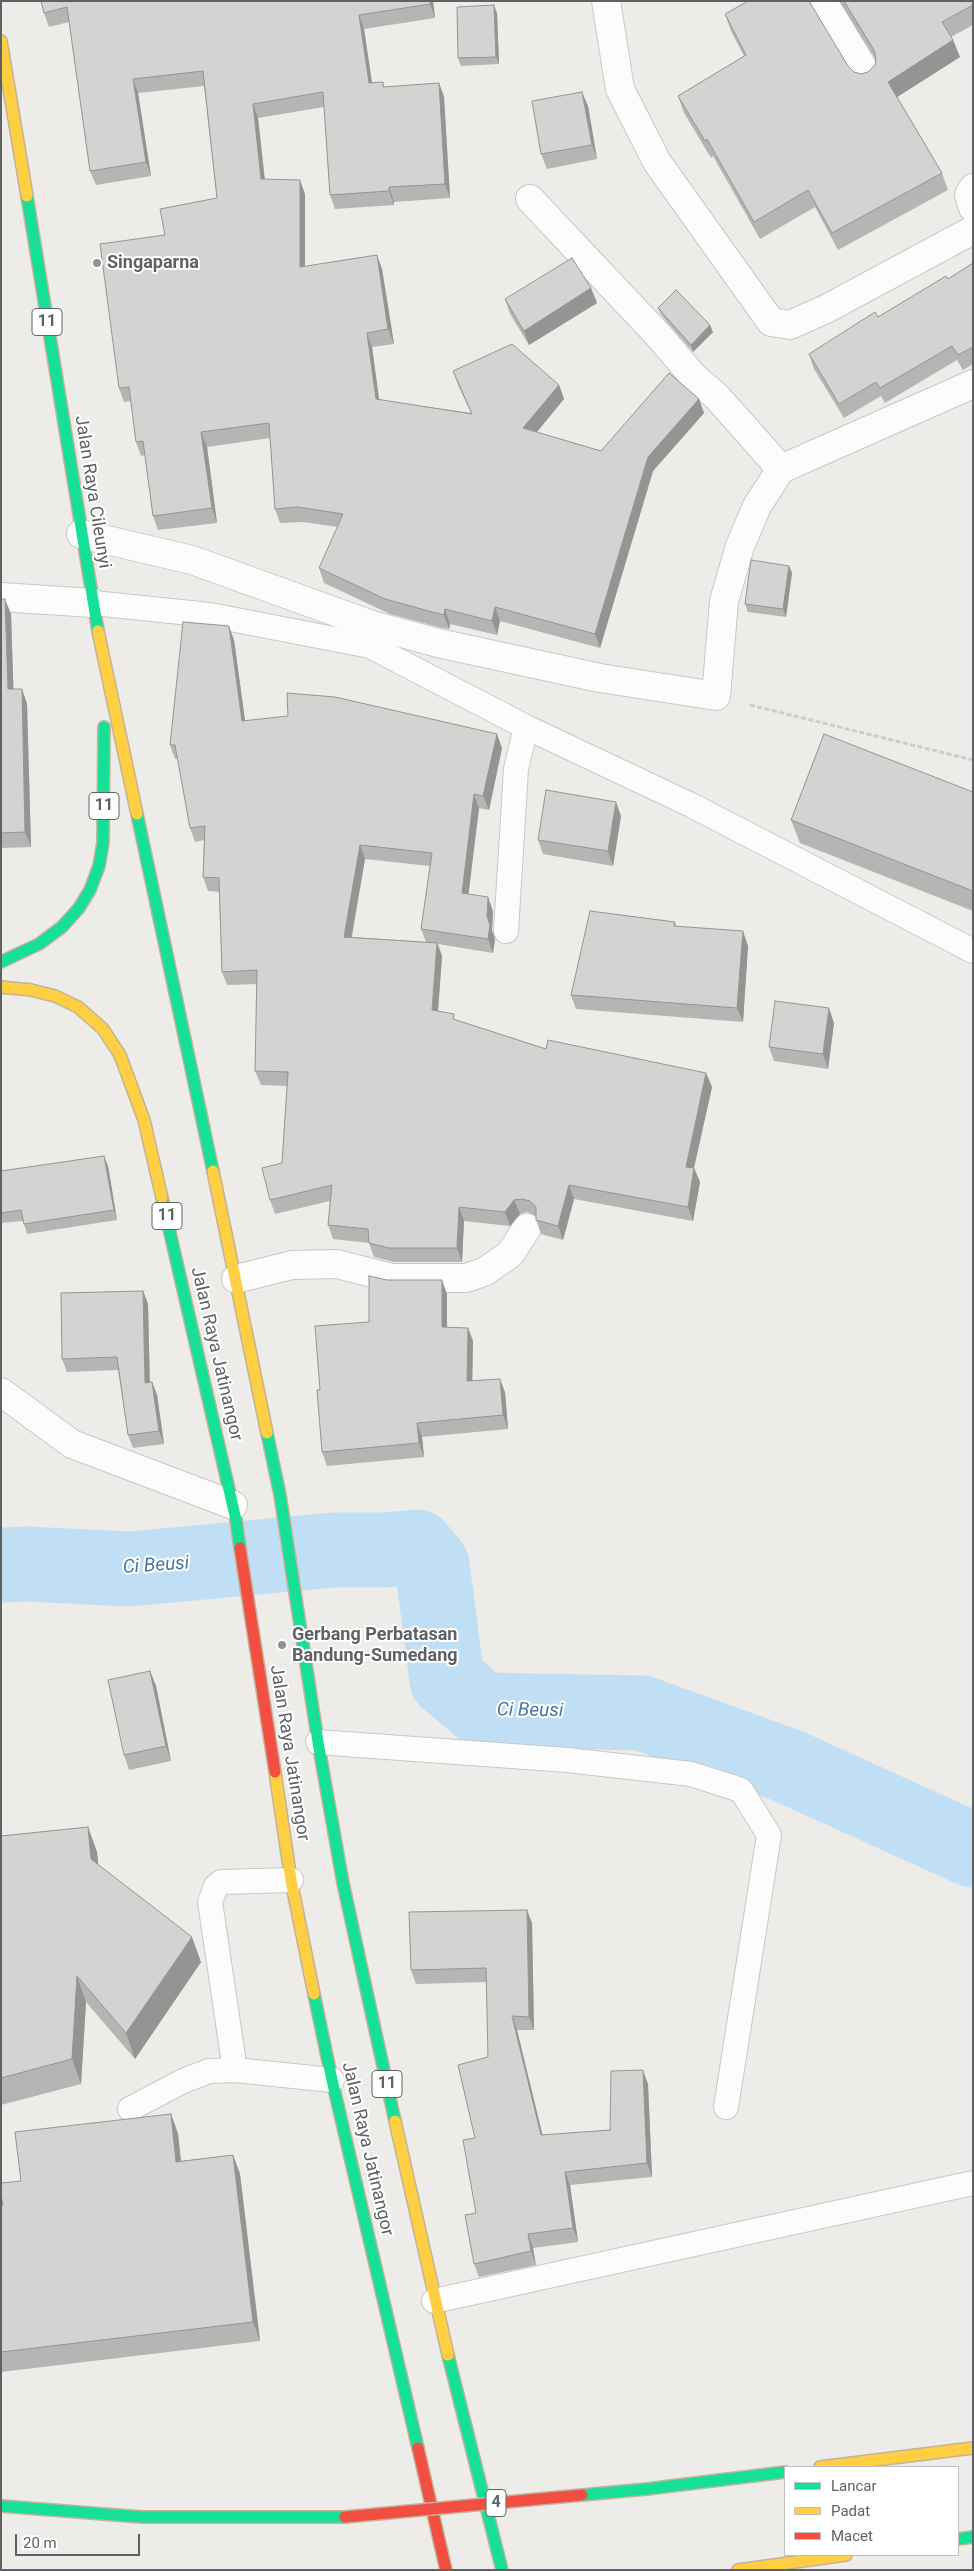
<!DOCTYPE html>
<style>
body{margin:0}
#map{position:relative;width:974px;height:2571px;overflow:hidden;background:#edece9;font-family:Roboto,sans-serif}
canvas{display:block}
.frame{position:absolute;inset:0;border:2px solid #5e6265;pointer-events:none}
.legend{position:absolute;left:784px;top:2466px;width:175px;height:90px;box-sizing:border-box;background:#fff;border:1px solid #bfc0c1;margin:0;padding:6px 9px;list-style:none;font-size:15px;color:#5e6265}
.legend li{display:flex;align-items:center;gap:10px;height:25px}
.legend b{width:25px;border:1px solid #bfc0c1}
.scale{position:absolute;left:15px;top:2534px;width:125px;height:22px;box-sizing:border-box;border:2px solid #5e6265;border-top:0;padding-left:6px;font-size:15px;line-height:18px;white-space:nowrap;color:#5e6265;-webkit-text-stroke:4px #fff;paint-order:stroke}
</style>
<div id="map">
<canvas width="974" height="2571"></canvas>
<div class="frame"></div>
<ul class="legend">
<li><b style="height:6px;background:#16e098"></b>Lancar</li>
<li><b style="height:6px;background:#ffcf43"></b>Padat</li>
<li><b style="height:6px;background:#f24e42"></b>Macet</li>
</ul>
<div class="scale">20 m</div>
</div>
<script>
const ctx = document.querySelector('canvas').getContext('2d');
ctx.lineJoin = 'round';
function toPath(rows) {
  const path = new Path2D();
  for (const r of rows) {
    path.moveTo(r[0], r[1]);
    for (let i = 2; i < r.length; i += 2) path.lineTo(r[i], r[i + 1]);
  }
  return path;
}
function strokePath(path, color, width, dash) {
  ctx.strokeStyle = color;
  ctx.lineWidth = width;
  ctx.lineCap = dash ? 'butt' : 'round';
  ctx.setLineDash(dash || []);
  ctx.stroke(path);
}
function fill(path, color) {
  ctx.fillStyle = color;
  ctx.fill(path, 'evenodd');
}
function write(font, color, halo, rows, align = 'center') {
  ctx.font = font + ' Roboto,sans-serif';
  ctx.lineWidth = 4;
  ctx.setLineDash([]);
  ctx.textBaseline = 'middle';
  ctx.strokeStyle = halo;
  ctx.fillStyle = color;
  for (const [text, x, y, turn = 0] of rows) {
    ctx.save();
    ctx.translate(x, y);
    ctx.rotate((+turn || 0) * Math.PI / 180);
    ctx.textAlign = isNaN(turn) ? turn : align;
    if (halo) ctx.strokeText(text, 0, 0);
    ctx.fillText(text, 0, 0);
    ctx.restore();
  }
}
const river = toPath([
 [1,1565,26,1564,130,1569,333,1550,384,1550,417,1547,432,1565,447,1680,483,1710,642,1713,788,1766,973,1850]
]);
const path = toPath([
 [750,705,973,760]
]);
const lane = toPath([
 [93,603,210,615,370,646,526,727,516,769,506,931],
 [526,727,691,805,973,951],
 [318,1742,567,1760,691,1774,741,1790,769,1835,726,2107],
 [235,2070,210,1902,216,1886,221,1882,291,1880],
 [130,2109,183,2081,209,2071,235,2070,332,2080],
 [434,2301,973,2183]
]);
const street = toPath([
 [606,1,620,89,657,162,771,322,790,325,826,309,973,230],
 [823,1,867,75],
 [973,188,969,195,973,208],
 [530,199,659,336,693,376,717,397,781,469],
 [81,534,192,560,372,625,438,643,600,678,716,696,724,601,740,546,757,506,781,469,973,384],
 [1,597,93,603],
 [236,1279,292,1265,337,1264,392,1278,466,1278,484,1272,510,1254,527,1228],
 [1,1392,72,1444,233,1505]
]);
const fast = toPath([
 [27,196,98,631],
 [137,814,213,1171],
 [1,962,39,944,62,927,79,908,90,890,99,866,103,843,104,727],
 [162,1198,236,1520,240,1548],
 [267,1433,280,1495,318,1742,343,1883,395,2121],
 [314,1994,332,2080,418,2448],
 [448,2355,502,2570],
 [647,2489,785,2472],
 [1,2506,142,2517,345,2517],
 [958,2539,973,2537]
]);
const slow = toPath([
 [1,41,27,196],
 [98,631,137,814],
 [1,987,31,990,55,996,78,1007,103,1029,120,1055,144,1120,162,1198],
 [213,1171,267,1433],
 [275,1772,291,1880,314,1994],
 [395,2121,448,2355],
 [820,2467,973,2448],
 [738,2570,846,2555]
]);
const jam = toPath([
 [240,1548,275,1772],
 [418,2448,446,2570]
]);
const fastBridge = toPath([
 [582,2495,647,2489]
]);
const jamBridge = toPath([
 [345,2517,582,2495]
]);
const wall = toPath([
 [41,1,433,1,435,18,364,29,372,83,383,82,384,87,439,83,444,97,450,198,394,202,394,205,335,209,330,195,324,107,258,118,265,179,305,194,305,266,382,269,394,344,372,347,379,400,471,413,458,385,453,371,559,385,564,399,536,432,601,451,699,399,704,413,653,471,600,648,500,621,497,635,450,624,449,629,442,628,390,614,324,583,319,568,338,527,303,522,280,523,275,509,270,438,207,447,217,523,158,530,153,516,145,455,141,456,136,442,131,401,124,402,119,388,165,235,217,198,204,86,138,93,151,176,96,185,90,171,69,22,49,27,44,13],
 [839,1,973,1,973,25,951,37,953,40,960,57,897,97,942,173,948,190,838,250,815,207,760,239,713,156,711,158,684,113,678,96,744,56,731,31,725,14,848,66,854,72,861,74,868,72,875,65,876,60],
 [497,13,499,64,461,66,458,58],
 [588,106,597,159,547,169,541,154],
 [973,263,973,364,963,370,957,360,885,403,881,396,844,418,814,369,809,354,948,279],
 [591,288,597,303,529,345,510,314,505,299],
 [658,308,713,332,693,352,661,315],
 [789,566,792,573,786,617,748,612,745,604],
 [1,599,11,614,13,689,22,689,27,704,31,847,1,848],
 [234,640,245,721,502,748,489,810,479,808,468,894,493,911,492,930,495,939,493,953,438,944,442,956,438,1011,456,1020,546,1049,706,1073,712,1087,694,1168,700,1182,693,1221,574,1199,563,1240,541,1234,536,1220,536,1216,527,1212,520,1214,510,1226,464,1221,462,1262,394,1262,374,1257,369,1243,333,1239,328,1225,330,1201,275,1214,270,1200,282,1163,288,1086,261,1085,255,1071,257,984,227,985,222,972,219,892,208,891,203,877,204,840,195,842,190,828,178,759,175,759,170,745],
 [365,859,430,866,421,929,426,942,352,937],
 [973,792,973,911,800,843,791,820],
 [621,816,613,866,543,854,538,840],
 [675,922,676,926,748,946,743,1022,576,1009,571,995],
 [834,1023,828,1069,774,1061,769,1047],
 [108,1166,117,1220,27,1234,23,1221,1,1223,1,1171],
 [143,1291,148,1304,150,1382,152,1382,157,1395,164,1444,133,1448,128,1435,118,1370,67,1372,62,1359],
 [447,1294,447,1327,468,1328,473,1341,472,1381,505,1392,508,1429,422,1437,424,1457,327,1466,322,1452,320,1390,369,1322],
 [150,1671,156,1686,171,1761,129,1770,124,1755],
 [88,1827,97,1852,98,1865,201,1962,135,2059,86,2002,81,2084,1,2105,1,1836],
 [527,1910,532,1923,534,2030,517,2030,542,2135,610,2130,648,2084,652,2177,570,2185,578,2242,533,2248,536,2265,479,2277,474,2264,476,2213,475,2138,488,2057,487,1982,416,1984,411,1970],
 [171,2114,178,2134,181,2161,233,2155,240,2174,260,2341,1,2372,1,2205,3,2206,21,2181]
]);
const shadedWall = toPath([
 [430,1,433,1,435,18,430,4],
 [494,5,497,13,499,64,496,57],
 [359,15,364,29,374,97,369,83],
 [953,40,960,57,894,99,888,82],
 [133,79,138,93,151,176,146,162],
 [439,83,444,97,450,198,445,184],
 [582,92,588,106,597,159,592,145],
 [253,104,258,118,266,193,261,179],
 [300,180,305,194,305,281,300,267],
 [389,187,394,202,394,205,389,191],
 [377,255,382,269,394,344,388,329],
 [591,288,597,303,529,345,524,331],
 [710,325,713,332,693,352,691,345],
 [367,333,372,347,381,414,376,399],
 [559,385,564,399,528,443,523,428],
 [699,399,704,413,653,471,600,648,595,634,648,457],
 [201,432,207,447,217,523,212,508],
 [789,566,792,573,786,617,783,609],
 [5,599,11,614,14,704,8,689],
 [495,607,500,621,497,635,492,621],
 [445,609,450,624,449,629,444,615],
 [229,626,234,640,247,735,242,721],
 [22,689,27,704,31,847,25,832],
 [497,734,502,748,489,810,483,796],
 [474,794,479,808,467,907,462,893],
 [616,802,621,816,613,866,608,851],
 [360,845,365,859,349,950,344,937],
 [488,897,493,911,492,930,495,939,493,953,488,939,487,916],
 [743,931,748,946,743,1022,737,1008],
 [437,943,442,956,437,1024,432,1010],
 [829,1008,834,1023,828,1069,823,1054],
 [706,1073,712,1087,691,1181,686,1167],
 [104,1156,108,1166,117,1220,114,1210],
 [694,1168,700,1182,693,1221,688,1207],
 [569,1185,574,1199,563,1240,558,1226],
 [514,1200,520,1214,510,1226,505,1212],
 [459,1207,464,1221,462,1262,457,1248],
 [442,1280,447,1294,447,1341,442,1327],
 [143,1291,148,1304,150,1396,145,1383],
 [468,1328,473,1341,472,1395,467,1381],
 [500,1379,505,1392,508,1429,503,1415],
 [152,1382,157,1395,164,1444,159,1431],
 [417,1423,422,1437,424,1457,419,1443],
 [150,1671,156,1686,171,1761,166,1746],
 [88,1827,97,1852,100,1884,91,1859],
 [527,1910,532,1923,534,2030,529,2017],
 [192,1937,201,1962,135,2059,126,2033],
 [77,1976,86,2002,81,2084,72,2059],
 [512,2016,517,2030,546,2149,541,2135],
 [643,2070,648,2084,652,2177,647,2163],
 [171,2114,178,2134,183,2181,176,2162],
 [233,2155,240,2174,260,2341,253,2322],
 [565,2172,570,2185,578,2242,573,2228],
 [528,2234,533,2248,536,2265,531,2251]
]);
const building = toPath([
 [41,1,430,1,430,4,359,15,369,83,383,82,383,87,439,83,445,184,389,187,389,191,330,195,323,92,253,104,261,179,300,180,300,267,377,255,388,329,367,333,376,399,472,414,453,371,512,344,559,385,523,428,601,451,669,373,699,399,648,457,595,634,495,607,492,621,445,609,444,615,436,613,385,599,319,568,343,514,298,507,275,509,269,423,201,432,212,508,153,516,143,441,136,442,129,387,119,388,100,244,165,235,160,209,217,198,203,71,133,79,146,162,90,171,67,7,44,13,41,1],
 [748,1,809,1,848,66,854,72,861,74,868,72,875,65,876,58,874,50,844,1,973,1,973,5,942,22,953,40,888,82,942,173,832,233,808,190,754,222,707,139,705,141,678,96,746,55,725,14,748,1],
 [494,5,496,57,458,58,457,7,494,5],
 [582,92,592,145,541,154,532,101,582,92],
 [572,258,591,288,524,331,505,299,572,258],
 [973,263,973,347,958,355,952,346,880,388,876,382,839,404,809,354,875,312,878,317,946,276,948,279,973,263],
 [676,290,710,325,691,345,658,308,676,290],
 [751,560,789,566,783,609,745,604,751,560],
 [1,599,5,599,8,689,22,689,25,832,1,833,1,599],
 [183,622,229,626,242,721,288,716,287,693,335,697,497,734,483,796,474,794,462,893,488,897,487,916,490,925,488,939,421,929,432,853,360,845,344,937,437,943,432,1010,454,1014,453,1019,546,1049,548,1040,706,1073,686,1167,694,1168,688,1207,569,1185,558,1226,536,1220,536,1207,530,1201,522,1199,514,1200,505,1212,459,1207,457,1248,389,1248,369,1243,368,1229,328,1225,332,1185,270,1200,262,1168,282,1163,288,1072,255,1071,257,970,222,972,219,878,203,877,205,826,190,828,175,745,170,745,183,622],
 [824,734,973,792,973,891,791,820,824,734],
 [546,790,616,802,608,851,538,840,546,790],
 [590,911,675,922,674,926,743,931,737,1008,571,995,590,911],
 [775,1001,829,1008,823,1054,769,1047,775,1001],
 [104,1156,114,1210,24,1224,21,1210,1,1213,1,1171,104,1156],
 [369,1276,387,1280,442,1280,442,1327,468,1328,467,1381,500,1379,503,1415,417,1423,419,1443,322,1452,317,1390,320,1390,315,1326,369,1322,369,1276],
 [143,1291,145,1383,152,1382,159,1431,128,1435,117,1357,62,1359,61,1293,143,1291],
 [150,1671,166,1746,124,1755,108,1680,150,1671],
 [88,1827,91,1859,192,1937,126,2033,77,1976,72,2059,1,2078,1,1836,88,1827],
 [527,1910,529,2017,512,2016,541,2135,610,2130,611,2071,643,2070,647,2163,565,2172,573,2228,528,2234,531,2251,474,2264,465,2215,476,2213,463,2140,475,2138,458,2065,488,2057,486,1968,411,1970,409,1912,527,1910],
 [171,2114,176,2162,233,2155,253,2322,1,2352,1,2205,3,2206,1,2194,1,2183,21,2181,15,2132,171,2114]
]);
const markers = [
 [97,263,5,"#909293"],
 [282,1645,5,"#909293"]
];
const shields = [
 [47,322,30],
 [104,806,30],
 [167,1216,30],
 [387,2084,30],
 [496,2503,20]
];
const shieldNames = [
 ["11",47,322],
 ["11",104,806],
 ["11",167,1216],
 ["11",387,2084],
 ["4",496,2503]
];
const poiNames = [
 ["Singaparna",107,263],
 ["Gerbang Perbatasan",292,1635],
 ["Bandung-Sumedang",292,1656]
];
const streetNames = [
 ["Jalan Raya Cileunyi",92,492,81],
 ["Jalan Raya Jatinangor",216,1354,77],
 ["Jalan Raya Jatinangor",289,1753,81],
 ["Jalan Raya Jatinangor",367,2149,77]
];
const waterNames = [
 ["Ci Beusi",156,1566,-4],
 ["Ci Beusi",530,1711,1]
];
strokePath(river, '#c1dff4', 75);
strokePath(lane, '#c8c8c8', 26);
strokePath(street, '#c8c8c8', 30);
strokePath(fast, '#c2b399', 14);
strokePath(slow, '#c2b399', 14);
strokePath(jam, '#c2b399', 14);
strokePath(path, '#cacecb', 3, [5, 2.5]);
strokePath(lane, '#fcfcfc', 24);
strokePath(street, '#fcfcfc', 28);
strokePath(fast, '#16e098', 11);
strokePath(slow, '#ffcf43', 11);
strokePath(jam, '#f24e42', 11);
strokePath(fastBridge, '#c2b399', 14, []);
strokePath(jamBridge, '#c2b399', 14, []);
strokePath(fastBridge, '#16e098', 11);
strokePath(jamBridge, '#f24e42', 11);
fill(wall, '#b6b5b4');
fill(shadedWall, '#949492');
fill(building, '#d4d3d1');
strokePath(building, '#949492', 1);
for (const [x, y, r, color] of markers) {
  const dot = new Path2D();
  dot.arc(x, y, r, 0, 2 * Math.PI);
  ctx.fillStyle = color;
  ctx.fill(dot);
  strokePath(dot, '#fff', 2);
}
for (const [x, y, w] of shields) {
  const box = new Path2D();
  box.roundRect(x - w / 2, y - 13.5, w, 27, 4);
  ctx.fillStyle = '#fff';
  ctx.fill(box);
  strokePath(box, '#5e6265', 1);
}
write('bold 16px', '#5e6265', null, shieldNames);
write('bold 18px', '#5e6265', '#fff', poiNames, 'left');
write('18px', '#5e6265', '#fff', streetNames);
write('italic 19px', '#4877a1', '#fff', waterNames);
</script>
